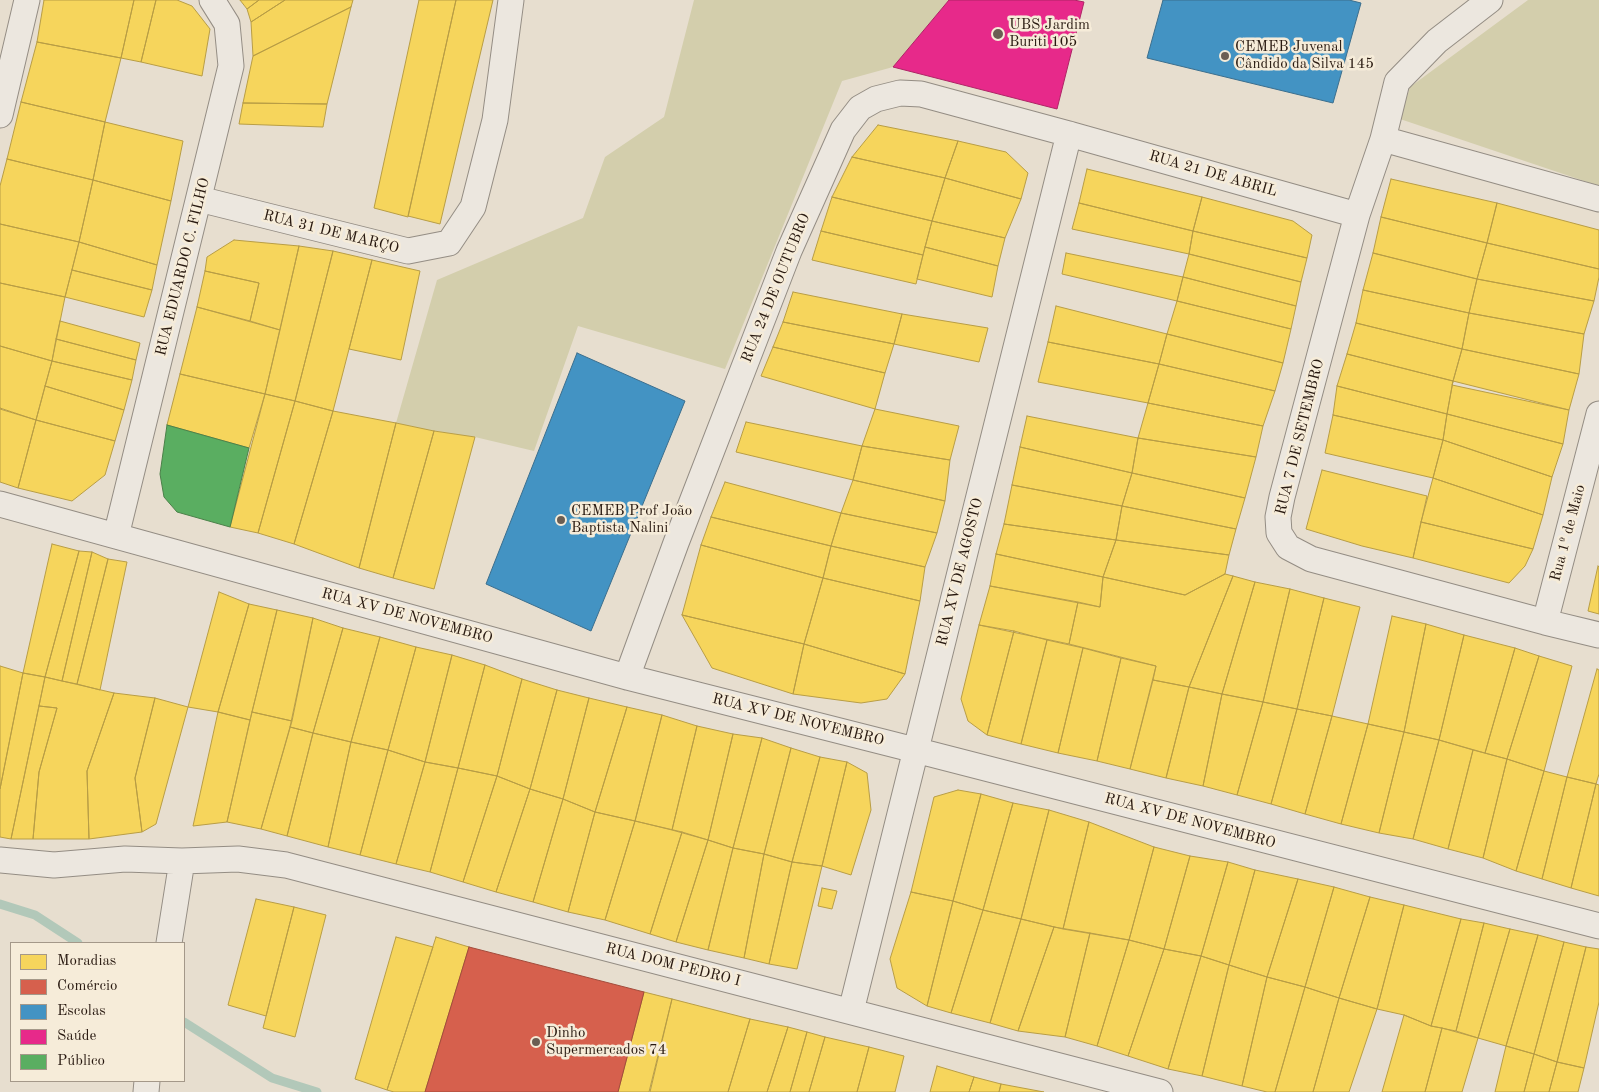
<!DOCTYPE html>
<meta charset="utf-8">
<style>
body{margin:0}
#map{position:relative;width:1599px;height:1092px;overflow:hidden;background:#e7decf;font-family:"Old Standard TT",serif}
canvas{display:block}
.legend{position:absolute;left:10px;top:942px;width:175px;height:140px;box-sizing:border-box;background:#f6ecd9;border:1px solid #a49889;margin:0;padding:6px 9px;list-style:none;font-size:15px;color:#281910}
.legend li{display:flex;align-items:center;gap:10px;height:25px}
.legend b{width:25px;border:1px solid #a49889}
</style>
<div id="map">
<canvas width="1599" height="1092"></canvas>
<ul class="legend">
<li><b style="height:14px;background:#f6d55c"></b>Moradias</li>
<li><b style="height:14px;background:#d6604d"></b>Comércio</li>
<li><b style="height:14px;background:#4393c3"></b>Escolas</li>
<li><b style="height:14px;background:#e7298a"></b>Saúde</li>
<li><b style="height:14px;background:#5aae61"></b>Público</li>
</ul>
</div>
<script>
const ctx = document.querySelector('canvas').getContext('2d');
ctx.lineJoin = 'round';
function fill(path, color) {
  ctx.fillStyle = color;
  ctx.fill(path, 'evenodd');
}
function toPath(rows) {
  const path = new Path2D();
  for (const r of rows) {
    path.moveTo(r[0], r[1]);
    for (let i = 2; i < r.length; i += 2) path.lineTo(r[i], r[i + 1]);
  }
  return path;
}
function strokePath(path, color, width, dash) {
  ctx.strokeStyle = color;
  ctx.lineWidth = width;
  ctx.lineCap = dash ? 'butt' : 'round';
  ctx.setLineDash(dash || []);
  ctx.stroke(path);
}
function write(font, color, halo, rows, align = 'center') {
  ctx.font = font + ' "Old Standard TT",serif';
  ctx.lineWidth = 5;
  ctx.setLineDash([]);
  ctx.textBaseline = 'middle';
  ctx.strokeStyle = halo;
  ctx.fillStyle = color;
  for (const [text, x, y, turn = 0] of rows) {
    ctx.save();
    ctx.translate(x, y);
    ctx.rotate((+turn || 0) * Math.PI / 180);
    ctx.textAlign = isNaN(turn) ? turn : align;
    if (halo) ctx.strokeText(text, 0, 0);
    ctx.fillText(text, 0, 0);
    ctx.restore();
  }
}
const green = toPath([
 [694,0,949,0,893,67,842,81,725,369,578,326,534,451,475,437,434,431,396,423,437,280,583,218,605,157,664,117],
 [1528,0,1599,0,1599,186,1400,119,1410,87]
]);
const homes = toPath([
 [44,0,134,0,121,58,37,42,44,0],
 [134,0,156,0,141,62,121,58,134,0],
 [156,0,177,0,192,6,210,29,202,76,141,62,156,0],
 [240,0,259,0,247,9,240,0],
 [259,0,285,0,251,22,247,9,259,0],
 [285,0,353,0,351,7,253,56,251,22,285,0],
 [419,0,456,0,408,217,374,208,419,0],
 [456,0,493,0,440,224,408,216,456,0],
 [351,7,327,104,243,103,253,56,351,7],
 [37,42,121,58,105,122,21,102,37,42],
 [21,102,105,122,93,180,7,159,21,102],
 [243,103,327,104,323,127,239,124,243,103],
 [105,122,183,141,171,201,93,180,105,122],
 [878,125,958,141,945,178,852,157,878,125],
 [958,141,1006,152,1028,173,1021,199,945,178,958,141],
 [852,157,945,178,932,221,832,197,852,157],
 [7,159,93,180,79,242,0,224,0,186,7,159],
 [1087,169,1202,197,1193,231,1079,203,1087,169],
 [945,178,1021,199,1005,238,932,221,945,178],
 [1391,179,1497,203,1487,243,1381,217,1391,179],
 [93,180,171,201,157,265,79,242,93,180],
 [832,197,932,221,923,255,821,231,832,197],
 [1202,197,1293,221,1312,235,1307,258,1193,231,1202,197],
 [1079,203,1193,231,1189,254,1072,229,1079,203],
 [1497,203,1599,230,1599,269,1487,243,1497,203],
 [1381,217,1487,243,1477,279,1373,253,1381,217],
 [932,221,1005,238,998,266,925,247,932,221],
 [0,224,79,242,65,297,0,283,0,224],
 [821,231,923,255,916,284,812,260,821,231],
 [1193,231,1307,258,1301,282,1189,254,1193,231],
 [234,240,299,246,280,330,250,321,259,283,205,271,207,257,234,240],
 [79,242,157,265,152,290,72,270,79,242],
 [1487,243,1599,269,1599,277,1594,301,1477,279,1487,243],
 [299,246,333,251,295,401,265,394,299,246],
 [925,247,998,266,992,297,917,279,925,247],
 [333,251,372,260,333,411,295,401,333,251],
 [1066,253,1183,277,1177,301,1062,274,1066,253],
 [1373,253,1477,279,1469,313,1363,290,1373,253],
 [1189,254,1301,282,1296,306,1183,277,1189,254],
 [372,260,420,271,401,360,349,349,372,260],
 [72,270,152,290,144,317,65,297,72,270],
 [205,271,259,283,250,321,197,307,205,271],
 [1183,277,1296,306,1291,329,1177,301,1183,277],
 [1477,279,1594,301,1584,334,1469,313,1477,279],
 [0,283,65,297,52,361,0,346,0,283],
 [1363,290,1469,313,1462,349,1356,323,1363,290],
 [793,292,902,314,894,344,783,322,793,292],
 [1177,301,1291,329,1283,363,1167,334,1177,301],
 [1056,306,1167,334,1159,364,1048,342,1056,306],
 [197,307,280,330,265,394,180,374,197,307],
 [1469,313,1584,334,1579,374,1462,349,1469,313],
 [902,314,988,328,979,362,894,344,902,314],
 [60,321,140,343,136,360,56,339,60,321],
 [783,322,894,344,885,373,773,347,783,322],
 [1356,323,1462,349,1453,381,1347,354,1356,323],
 [1167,334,1283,363,1275,391,1159,364,1167,334],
 [56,339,136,360,132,380,52,361,56,339],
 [1048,342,1159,364,1148,403,1038,382,1048,342],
 [0,346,52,361,36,420,0,409,0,346],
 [773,347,885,373,875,409,761,376,773,347],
 [1462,349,1579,374,1569,410,1452,385,1462,349],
 [1347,354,1453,381,1447,414,1337,386,1347,354],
 [52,361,132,380,124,410,45,386,52,361],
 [1159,364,1275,391,1263,426,1148,403,1159,364],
 [180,374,265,394,249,448,167,425,180,374],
 [1453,381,1569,410,1563,444,1447,414,1453,381],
 [45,386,124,410,115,441,36,420,45,386],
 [1337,386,1447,414,1443,440,1333,415,1337,386],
 [265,394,295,401,258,533,230,527,265,394],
 [295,401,333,411,294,544,258,533,295,401],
 [1148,403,1263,426,1256,457,1138,438,1148,403],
 [0,408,36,420,18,488,0,482,0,408],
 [875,409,959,426,950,460,862,446,875,409],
 [333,411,396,423,359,568,294,544,333,411],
 [1447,414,1563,444,1552,477,1443,440,1447,414],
 [1333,415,1443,440,1433,478,1325,453,1333,415],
 [1027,416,1138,438,1132,473,1020,447,1027,416],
 [36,420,115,441,105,475,72,501,18,488,36,420],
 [746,422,862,446,853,480,736,452,746,422],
 [396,423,434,431,393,578,359,568,396,423],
 [434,431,475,437,434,589,393,578,434,431],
 [1138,438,1256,457,1245,498,1132,473,1138,438],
 [1443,440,1552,477,1543,515,1433,478,1443,440],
 [862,446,950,460,945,501,853,480,862,446],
 [1020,447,1132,473,1122,506,1012,485,1020,447],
 [1322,470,1427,496,1413,558,1362,546,1306,529,1322,470],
 [1132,473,1245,498,1236,529,1122,506,1132,473],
 [1433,478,1543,515,1533,549,1421,522,1433,478],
 [853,480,945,501,937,533,841,513,853,480],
 [725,482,841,513,831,546,711,517,725,482],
 [1012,485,1122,506,1116,540,1004,524,1012,485],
 [1122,506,1236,529,1229,555,1116,540,1122,506],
 [841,513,937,533,925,567,831,546,841,513],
 [711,517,831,546,823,578,701,545,711,517],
 [1421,522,1533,549,1525,566,1509,583,1413,558,1421,522],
 [1004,524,1116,540,1103,577,996,554,1004,524],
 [1116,540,1229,555,1225,574,1185,595,1103,577,1116,540],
 [52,544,79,551,45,677,23,673,52,544],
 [701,545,823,578,804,644,682,615,701,545],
 [831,546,925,567,920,601,823,578,831,546],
 [79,551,92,552,62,681,45,677,79,551],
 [92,552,108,559,77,684,62,681,92,552],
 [996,554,1103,577,1100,607,990,586,996,554],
 [108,559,127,562,100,690,77,684,108,559],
 [1598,566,1599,567,1599,614,1588,611,1598,566],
 [1225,574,1233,576,1189,687,1153,680,1156,666,1069,644,1078,602,1100,607,1103,577,1185,595,1225,574],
 [1233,576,1255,582,1222,694,1189,687,1233,576],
 [823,578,920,601,905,674,804,644,823,578],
 [1255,582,1290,589,1263,702,1222,694,1255,582],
 [990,586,1078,602,1069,644,979,625,990,586],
 [1290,589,1324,598,1297,709,1263,702,1290,589],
 [219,592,249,604,218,712,188,707,219,592],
 [1324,598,1360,607,1332,716,1297,709,1324,598],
 [249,604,277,610,250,720,218,712,249,604],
 [277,610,313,618,292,721,252,712,277,610],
 [682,615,804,644,793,694,712,668,682,615],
 [1392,616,1426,624,1404,732,1368,724,1392,616],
 [313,618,343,628,313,733,290,727,313,618],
 [1426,624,1464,635,1439,740,1404,732,1426,624],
 [979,625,1014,631,987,735,968,721,961,699,979,625],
 [343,628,380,637,351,742,313,733,343,628],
 [1014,631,1047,640,1021,744,987,735,1014,631],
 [1464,635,1515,648,1485,753,1439,740,1464,635],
 [380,637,416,647,388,750,351,742,380,637],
 [1047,640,1083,648,1058,753,1021,744,1047,640],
 [804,644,905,674,887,699,861,703,793,694,804,644],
 [416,647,452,655,425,762,388,750,416,647],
 [1083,648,1121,658,1097,761,1058,753,1083,648],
 [1515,648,1539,656,1507,759,1485,753,1515,648],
 [452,655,485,665,458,768,425,762,452,655],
 [1539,656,1572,666,1544,771,1507,759,1539,656],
 [1121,658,1156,666,1130,769,1097,761,1121,658],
 [485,665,522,679,497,776,458,768,485,665],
 [0,666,23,673,0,789,0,666],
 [1597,669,1599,670,1599,774,1596,784,1567,777,1597,669],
 [23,673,45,677,11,839,0,837,0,789,23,673],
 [45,677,114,693,87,771,89,839,33,839,39,772,57,708,39,706,45,677],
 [522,679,557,690,530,789,497,776,522,679],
 [1153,680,1189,687,1166,778,1130,769,1153,680],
 [1189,687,1222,694,1203,786,1166,778,1189,687],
 [557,690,589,698,563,799,530,789,557,690],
 [114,693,155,698,135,778,142,832,89,839,87,771,114,693],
 [1222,694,1263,702,1237,795,1203,786,1222,694],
 [155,698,188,707,156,824,142,832,135,778,155,698],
 [589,698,627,707,595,812,563,799,589,698],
 [1263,702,1297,709,1271,804,1237,795,1263,702],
 [39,706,57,708,39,772,33,839,11,839,39,706],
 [627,707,662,715,635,821,595,812,627,707],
 [1297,709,1332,716,1305,814,1271,804,1297,709],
 [218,712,250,720,227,822,193,826,218,712],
 [252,712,292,721,261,829,227,822,252,712],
 [662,715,697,726,672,830,635,821,662,715],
 [1332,716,1368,724,1341,824,1305,814,1332,716],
 [1368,724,1404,732,1379,833,1341,824,1368,724],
 [697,726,733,734,708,840,672,830,697,726],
 [290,727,313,733,287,836,261,829,290,727],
 [1404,732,1439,740,1413,839,1379,833,1404,732],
 [313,733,351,742,328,847,287,836,313,733],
 [733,734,762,738,733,848,708,840,733,734],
 [762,738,791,748,764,854,733,848,762,738],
 [1439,740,1473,750,1448,849,1413,839,1439,740],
 [351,742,388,750,360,855,328,847,351,742],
 [791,748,820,757,792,862,764,854,791,748],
 [388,750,425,762,396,864,360,855,388,750],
 [1473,750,1507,759,1483,858,1448,849,1473,750],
 [820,757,847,762,822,866,792,862,820,757],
 [1507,759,1544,771,1516,871,1483,858,1507,759],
 [425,762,458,768,430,872,396,864,425,762],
 [847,762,867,773,871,810,851,875,822,866,847,762],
 [458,768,497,776,463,882,430,872,458,768],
 [1544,771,1567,777,1542,879,1516,871,1544,771],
 [497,776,530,789,496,892,463,882,497,776],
 [1567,777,1596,784,1571,888,1542,879,1567,777],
 [1596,784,1599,785,1599,896,1571,888,1596,784],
 [530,789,563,799,533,902,496,892,530,789],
 [958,790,981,794,953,901,911,892,934,797,958,790],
 [981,794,1013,803,983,910,953,901,981,794],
 [563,799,595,812,568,912,533,902,563,799],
 [1013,803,1049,810,1021,919,983,910,1013,803],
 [1049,810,1089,822,1063,929,1021,919,1049,810],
 [595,812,635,821,605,920,568,912,595,812],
 [635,821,682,832,650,934,605,920,635,821],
 [1089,822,1154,847,1129,940,1063,929,1089,822],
 [682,832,708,840,676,942,650,934,682,832],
 [708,840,733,848,708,950,676,942,708,840],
 [1154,847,1190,856,1164,949,1129,940,1154,847],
 [733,848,764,854,744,958,708,950,733,848],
 [764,854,792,862,769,964,744,958,764,854],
 [1190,856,1228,862,1201,956,1164,949,1190,856],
 [792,862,822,866,797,969,769,964,792,862],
 [1228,862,1255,870,1229,965,1201,956,1228,862],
 [1255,870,1298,879,1267,977,1229,965,1255,870],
 [1298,879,1334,887,1305,987,1267,977,1298,879],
 [1334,887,1370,897,1339,998,1305,987,1334,887],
 [822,888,837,891,832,909,818,906,822,888],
 [911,892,953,901,927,1006,897,988,890,959,911,892],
 [1370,897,1404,905,1377,1009,1339,998,1370,897],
 [256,899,294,907,266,1016,228,1005,256,899],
 [953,901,983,910,951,1013,927,1006,953,901],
 [1404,905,1461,919,1431,1026,1404,1015,1377,1009,1404,905],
 [294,907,326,915,295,1037,263,1028,294,907],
 [983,910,1021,919,990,1023,951,1013,983,910],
 [1021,919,1054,927,1018,1031,990,1023,1021,919],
 [1461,919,1484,923,1456,1031,1431,1026,1461,919],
 [1484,923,1510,929,1478,1038,1456,1031,1484,923],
 [1054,927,1090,933,1065,1037,1018,1031,1054,927],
 [1510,929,1538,935,1506,1046,1478,1038,1510,929],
 [1090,933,1129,940,1097,1046,1065,1037,1090,933],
 [1538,935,1564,942,1534,1054,1506,1046,1538,935],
 [396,937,433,947,387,1090,355,1079,396,937],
 [436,937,469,947,425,1092,394,1092,387,1090,436,937],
 [1129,940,1164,949,1128,1056,1097,1046,1129,940],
 [1564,942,1586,947,1557,1062,1534,1054,1564,942],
 [1586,947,1599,949,1599,1002,1584,1068,1557,1062,1586,947],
 [1164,949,1201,956,1168,1069,1128,1056,1164,949],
 [1201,956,1229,965,1202,1076,1168,1069,1201,956],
 [1229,965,1267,977,1242,1086,1202,1076,1229,965],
 [1267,977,1305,987,1275,1092,1267,1092,1242,1086,1267,977],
 [1305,987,1339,998,1313,1092,1275,1092,1305,987],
 [644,992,672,999,649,1092,618,1092,644,992],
 [1339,998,1377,1009,1349,1092,1313,1092,1339,998],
 [672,999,750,1019,728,1092,650,1092,672,999],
 [1404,1015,1431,1026,1442,1028,1425,1092,1382,1092,1404,1015],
 [750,1019,788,1027,767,1092,728,1092,750,1019],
 [788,1027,807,1032,790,1092,767,1092,788,1027],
 [1442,1028,1478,1038,1462,1092,1425,1092,1442,1028],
 [807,1032,825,1037,809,1092,790,1092,807,1032],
 [825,1037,869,1047,857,1092,809,1092,825,1037],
 [1506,1046,1534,1054,1524,1092,1495,1092,1506,1046],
 [869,1047,904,1056,895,1092,857,1092,869,1047],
 [1534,1054,1557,1062,1549,1092,1524,1092,1534,1054],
 [1557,1062,1584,1068,1578,1092,1549,1092,1557,1062],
 [937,1066,974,1077,969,1092,930,1092,937,1066],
 [974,1077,1001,1084,999,1092,969,1092,974,1077],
 [1001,1084,1044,1092,999,1092,1001,1084]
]);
const shops = toPath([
 [469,947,644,992,618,1092,425,1092,469,947]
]);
const schools = toPath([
 [1163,0,1349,0,1361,3,1333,103,1147,58,1163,0],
 [577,353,685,401,591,631,486,584,577,353]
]);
const health = toPath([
 [949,0,1074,0,1084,2,1057,109,893,67,949,0]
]);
const public = toPath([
 [167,425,249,448,230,527,177,512,164,497,160,474,167,425]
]);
const stream = toPath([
 [0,904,35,915,78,943],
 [184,1022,272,1078,317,1092]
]);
const street = toPath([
 [0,115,27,0],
 [1383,139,1397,82,1437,41,1490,0],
 [199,199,408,251,449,243,473,207,495,120,511,0],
 [1599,199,1383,139,1357,215,1282,497,1278,517,1279,533,1288,547,1311,559,1545,622,1599,635],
 [0,504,627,677,915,750,1599,926],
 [116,536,231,66,227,24,212,0],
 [1545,622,1599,414],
 [627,677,676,543,789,251,843,130,860,108,876,99,900,93,921,94,1069,134,1357,215],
 [0,860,54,865,125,859,182,861,238,859,286,865,1160,1092],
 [169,943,182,861],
 [851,1011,1069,134],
 [146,1092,147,1081]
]);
const markers = [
 [998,34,6,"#6b5e53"],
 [1225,56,5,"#6b5e53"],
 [561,520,5,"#6b5e53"],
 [536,1042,5,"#6b5e53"]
];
const poiNames = [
 ["UBS Jardim",1009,25],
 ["Buriti 105",1009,42],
 ["CEMEB Juvenal",1235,47],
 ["Cândido da Silva 145",1235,64],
 ["CEMEB Prof João",571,511],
 ["Baptista Nalini",571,528],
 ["Dinho",546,1033],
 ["Supermercados 74",546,1050]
];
const streetNames = [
 ["RUA 21 DE ABRIL",1213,174,16],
 ["RUA 31 DE MARÇO",331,232,14],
 ["RUA EDUARDO C. FILHO",183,267,-76],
 ["RUA 24 DE OUTUBRO",776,288,-68],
 ["RUA 7 DE SETEMBRO",1300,437,-76],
 ["Rua 1º de Maio",1568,533,-75],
 ["RUA XV DE AGOSTO",960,572,-76],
 ["RUA XV DE NOVEMBRO",407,616,15],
 ["RUA XV DE NOVEMBRO",798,720,14],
 ["RUA XV DE NOVEMBRO",1190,821,15],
 ["RUA DOM PEDRO I",673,965,14]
];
fill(green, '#d3ceac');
fill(homes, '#f6d55c');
strokePath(homes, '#b89d45', 1);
fill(shops, '#d6604d');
strokePath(shops, '#a24b3b', 1);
fill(schools, '#4393c3');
strokePath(schools, '#3b6e8d', 1);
fill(health, '#e7298a');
strokePath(health, '#ae2465', 1);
fill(public, '#5aae61');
strokePath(public, '#4b8149', 1);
strokePath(stream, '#b2c8b9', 9);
strokePath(street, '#948d84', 27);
strokePath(street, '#ece7df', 25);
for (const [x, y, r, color] of markers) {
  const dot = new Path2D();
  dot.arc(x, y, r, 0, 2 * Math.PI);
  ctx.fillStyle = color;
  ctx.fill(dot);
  strokePath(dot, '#f6ecd9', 2);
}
write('15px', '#281910', '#f6ecd9', poiNames, 'left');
write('15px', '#281910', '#f6ecd9', streetNames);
</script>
